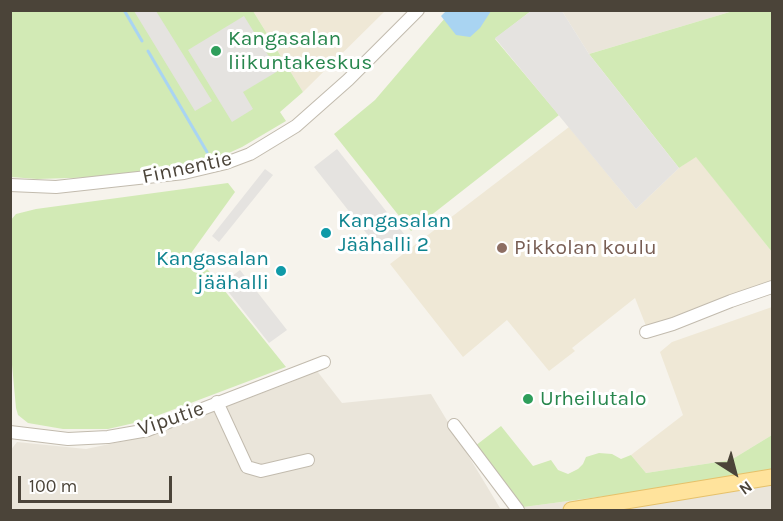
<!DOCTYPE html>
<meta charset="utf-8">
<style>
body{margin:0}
#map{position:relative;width:783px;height:521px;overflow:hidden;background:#f6f3ec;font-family:Karla,sans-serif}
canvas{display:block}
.frame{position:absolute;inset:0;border:12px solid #4b4439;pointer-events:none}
.north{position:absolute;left:705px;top:443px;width:60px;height:60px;-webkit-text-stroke:4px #fff;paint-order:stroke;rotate:144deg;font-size:16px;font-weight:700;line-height:24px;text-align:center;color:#4b4439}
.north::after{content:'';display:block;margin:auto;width:21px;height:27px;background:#4b4439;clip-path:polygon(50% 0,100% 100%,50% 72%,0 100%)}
.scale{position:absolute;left:18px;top:476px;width:154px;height:27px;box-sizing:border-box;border:3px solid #4b4439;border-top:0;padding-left:8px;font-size:18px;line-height:21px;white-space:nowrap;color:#4b4439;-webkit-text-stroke:4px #fff;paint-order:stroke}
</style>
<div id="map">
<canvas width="783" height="521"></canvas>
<div class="frame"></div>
<div class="north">N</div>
<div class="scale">100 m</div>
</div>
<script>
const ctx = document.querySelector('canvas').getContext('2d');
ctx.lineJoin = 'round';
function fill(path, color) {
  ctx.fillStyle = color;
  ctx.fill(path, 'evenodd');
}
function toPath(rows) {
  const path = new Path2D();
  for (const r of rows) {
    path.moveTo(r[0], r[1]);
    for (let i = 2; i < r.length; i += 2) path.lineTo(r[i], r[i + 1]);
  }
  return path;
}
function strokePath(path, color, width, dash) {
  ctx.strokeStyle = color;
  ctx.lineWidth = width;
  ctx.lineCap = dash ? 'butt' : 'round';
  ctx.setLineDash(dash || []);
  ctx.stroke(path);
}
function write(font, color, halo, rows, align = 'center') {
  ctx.font = font + ' Karla,sans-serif';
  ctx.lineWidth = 6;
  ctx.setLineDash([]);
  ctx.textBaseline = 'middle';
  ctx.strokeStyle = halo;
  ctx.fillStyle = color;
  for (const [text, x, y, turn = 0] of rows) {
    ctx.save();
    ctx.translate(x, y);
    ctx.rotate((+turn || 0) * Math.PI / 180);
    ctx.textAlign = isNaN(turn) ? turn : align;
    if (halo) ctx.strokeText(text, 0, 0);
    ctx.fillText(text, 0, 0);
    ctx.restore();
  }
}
const residential = toPath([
 [562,11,733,11,589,54],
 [317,371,342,403,431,394,500,508,516,508,772,474,772,510,11,510,10,451,17,442,86,449,143,437,284,385]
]);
const education = toPath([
 [253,11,385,11,303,92],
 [569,127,636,209,679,168,696,156,772,252,772,287,648,331,635,298,572,348,575,351,549,371,507,320,463,357,390,264],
 [772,307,772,435,731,460,646,473,631,455,683,415,660,352,672,342]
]);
const green = toPath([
 [10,11,253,11,303,92,280,112,286,121,242,147,220,157,168,169,104,177,37,179,11,177],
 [451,11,531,11,495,39,559,115,411,231,334,134,375,100],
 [733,11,772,11,772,252,696,157,679,168,589,54],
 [228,183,235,192,189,256,208,270,286,367,143,421,108,429,63,429,28,423,18,415,16,408,10,343,10,221,16,214,36,209],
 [501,426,533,466,551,460,558,470,568,474,578,469,583,464,586,457,599,453,612,454,621,459,631,455,646,473,731,460,772,435,772,474,516,508,475,446]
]);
const parking = toPath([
 [134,11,156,11,212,101,195,111],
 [531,11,562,11,589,54,679,168,636,209,495,38],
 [244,16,278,71,243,92,253,109,232,122,188,50],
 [337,149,405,235,382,253,314,167],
 [265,169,273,175,219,242,212,236],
 [240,270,287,330,269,343,222,284]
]);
const water = toPath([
 [446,11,446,10,491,11,480,28,470,37,456,35,441,16]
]);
const stream = toPath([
 [124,10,142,41],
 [148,51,207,152]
]);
const minor = toPath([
 [10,185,56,187,184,173,226,163,250,154,296,126,348,80,418,10],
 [646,332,673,324,731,301,772,287],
 [217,402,247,467,261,471,308,460],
 [454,425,518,510],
 [10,432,68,439,108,437,148,430,324,362]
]);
const major = toPath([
 [571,510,772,477]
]);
const markers = [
 [216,51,6,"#2e9e5b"],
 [326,233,6,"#0f9aa8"],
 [502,248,6,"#8d6e63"],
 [281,271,6,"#0f9aa8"],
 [528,399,6,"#2e9e5b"]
];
const leisureNames = [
 ["Kangasalan",228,39],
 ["liikuntakeskus",228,63],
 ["Urheilutalo",540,399]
];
const streetNames = [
 ["Finnentie",187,168,-12],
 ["Viputie",171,419,-19]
];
const cultureNames = [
 ["Kangasalan",338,221],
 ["Jäähalli 2",338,245],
 ["Kangasalan",269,259,"right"],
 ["jäähalli",269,283,"right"]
];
const educationNames = [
 ["Pikkolan koulu",514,248]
];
fill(residential, '#eae5da');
fill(education, '#efe8d6');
fill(green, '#d2eab5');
fill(parking, '#e5e3e0');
fill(water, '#a9d4f2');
strokePath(stream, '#a9d4f2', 3);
strokePath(minor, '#c2bbae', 14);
strokePath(major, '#e6c16a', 17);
strokePath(minor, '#fff', 12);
strokePath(major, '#ffe39c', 15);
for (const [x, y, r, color] of markers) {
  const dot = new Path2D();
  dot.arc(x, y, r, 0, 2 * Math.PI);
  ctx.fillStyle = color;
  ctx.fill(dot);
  strokePath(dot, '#fff', 2);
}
write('21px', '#27864d', '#fff', leisureNames, 'left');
write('21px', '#4b4439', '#fff', streetNames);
write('21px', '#0d838f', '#fff', cultureNames, 'left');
write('21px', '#785e54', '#fff', educationNames, 'left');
</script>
